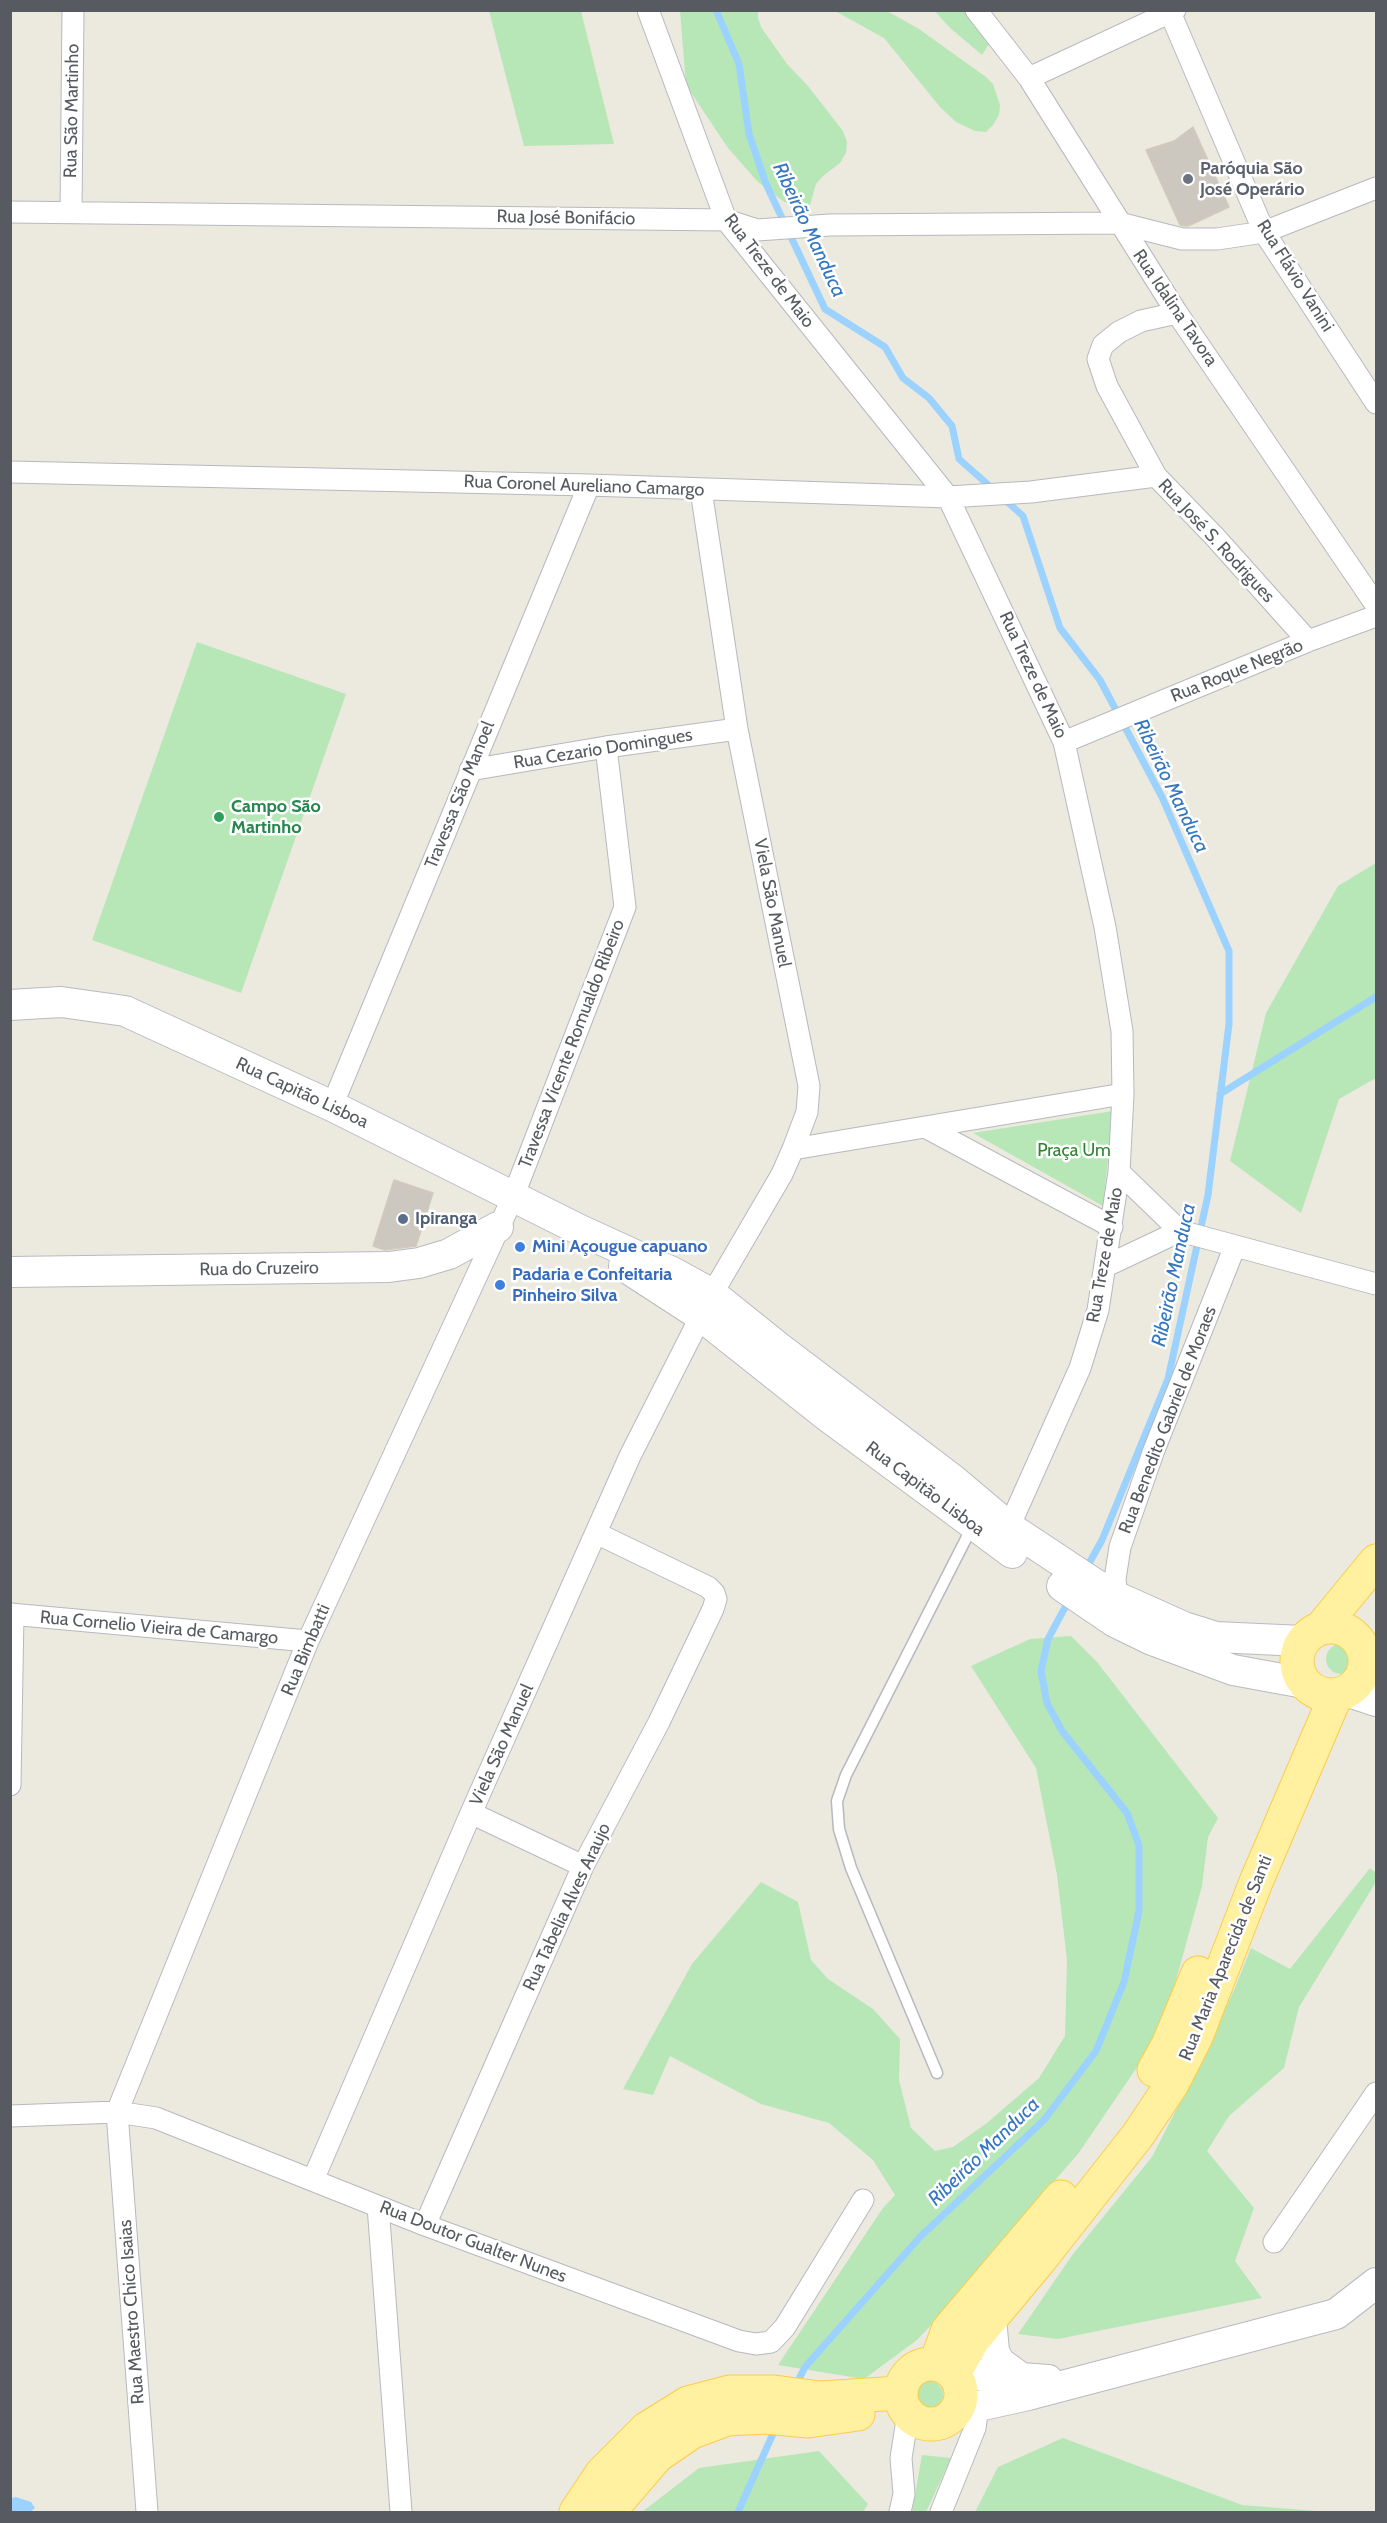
<!DOCTYPE html>
<meta charset="utf-8">
<style>
body{margin:0}
#map{position:relative;width:1387px;height:2523px;overflow:hidden;background:#ece9de;font-family:Cabin,sans-serif}
canvas{display:block}
.frame{position:absolute;inset:0;border:12px solid #575b61;pointer-events:none}
</style>
<div id="map">
<canvas width="1387" height="2523"></canvas>
<div class="frame"></div>
</div>
<script>
const ctx = document.querySelector('canvas').getContext('2d');
ctx.lineJoin = 'round';
function fill(path, color) {
  ctx.fillStyle = color;
  ctx.fill(path, 'evenodd');
}
function toPath(rows) {
  const path = new Path2D();
  for (const r of rows) {
    if (r.length === 3) {
      path.moveTo(r[0] + r[2], r[1]);
      path.arc(r[0], r[1], r[2], 0, 2 * Math.PI);
      continue;
    }
    path.moveTo(r[0], r[1]);
    for (let i = 2; i < r.length; i += 2) path.lineTo(r[i], r[i + 1]);
  }
  return path;
}
function strokePath(path, color, width, dash) {
  ctx.strokeStyle = color;
  ctx.lineWidth = width;
  ctx.lineCap = dash ? 'butt' : 'round';
  ctx.setLineDash(dash || []);
  ctx.stroke(path);
}
function write(font, color, halo, rows, align = 'center') {
  ctx.font = font + ' Cabin,sans-serif';
  ctx.lineWidth = 5;
  ctx.setLineDash([]);
  ctx.textBaseline = 'middle';
  ctx.strokeStyle = halo;
  ctx.fillStyle = color;
  for (const [text, x, y, turn = 0] of rows) {
    ctx.save();
    ctx.translate(x, y);
    ctx.rotate((+turn || 0) * Math.PI / 180);
    ctx.textAlign = isNaN(turn) ? turn : align;
    if (halo) ctx.strokeText(text, 0, 0);
    ctx.fillText(text, 0, 0);
    ctx.restore();
  }
}
const green = toPath([
 [489,11,581,11,614,144,524,146],
 [680,11,758,11,758,18,761,27,787,64,808,86,843,131,847,142,846,153,840,163,823,176,816,184,810,205,802,211,783,201,758,182,728,148,686,85],
 [835,11,887,11,919,29,986,77,993,84,1000,105,999,115,993,125,986,132,975,131,956,122,940,107,884,38],
 [935,11,968,11,981,23,989,44,982,55,949,27],
 [197,642,346,694,241,993,92,940],
 [1376,863,1376,1078,1339,1099,1301,1213,1230,1161,1266,1013,1338,886],
 [1113,1111,1103,1206,973,1133],
 [1071,1636,1097,1662,1218,1818,1208,1837,1202,1886,1170,2002,1146,2054,1078,2154,1028,2211,970,2284,917,2340,864,2379,778,2365,883,2208,895,2195,873,2160,829,2123,761,2104,670,2056,653,2095,623,2089,692,1964,761,1882,798,1902,811,1960,828,1979,873,2009,900,2039,899,2080,911,2128,935,2151,953,2147,987,2123,1039,2078,1065,2036,1067,1960,1057,1875,1036,1768,971,1666,1030,1639],
 [1341,1659,15],
 [1370,1868,1376,1873,1376,1882,1299,2007,1284,2068,1229,2116,1207,2151,1254,2208,1235,2261,1262,2298,1058,2339,1018,2334,1073,2254,1152,2157,1197,2069,1235,1988,1251,1948,1290,1969],
 [929,2395,14],
 [1063,2438,1242,2505,1328,2512,975,2512,998,2467],
 [819,2451,868,2504,863,2512,642,2512,699,2468],
 [922,2455,951,2458,926,2512,912,2512]
]);
const water = toPath([
 [16,2497,31,2502,35,2508,30,2512,11,2512,11,2498]
]);
const stream = toPath([
 [716,10,739,64,749,134,766,184,825,309,885,347,903,378,929,398,952,426,959,459,994,490],
 [1004,499,1023,516,1060,628,1100,680,1162,797,1229,951,1229,1024,1208,1195,1168,1379,1102,1540,1086,1569],
 [1220,1094,1376,997],
 [795,2387,805,2367,921,2236,1044,2120,1096,2051,1124,1982,1139,1911,1139,1845,1127,1813,1062,1731,1047,1703,1041,1671,1048,1639,1069,1600],
 [738,2512,776,2427]
]);
const building = toPath([
 [1193,127,1229,207,1188,226,1184,226,1180,225,1146,150,1174,141,1193,127],
 [394,1180,433,1193,416,1246,385,1250,373,1246,394,1180]
]);
const lane = toPath([
 [937,2073,851,1868,839,1829,837,1801,846,1775,973,1525]
]);
const street = toPath([
 [648,10,726,220,948,497,1064,742,1105,927,1122,1031,1123,1094,1119,1172,1098,1310,1080,1368,1009,1527],
 [976,10,1029,78,1177,313,1376,605],
 [1169,10,1264,232,1376,403],
 [1029,78,1175,10],
 [10,212,726,220,757,230,830,225,1119,223,1182,239,1217,239,1264,232,1376,188],
 [71,212,73,10],
 [1177,313,1141,321,1119,332,1103,345,1098,359,1107,386,1156,476,1215,537,1308,641],
 [10,472,589,485,948,497,1031,492,1156,476],
 [701,490,737,729,809,1086,807,1112,793,1149,782,1174,712,1294],
 [1064,742,1308,641,1376,616],
 [470,770,606,747,737,729],
 [332,1106,589,485],
 [927,1128,1112,1227],
 [793,1149,1123,1094],
 [1119,1172,1180,1231,1376,1284],
 [1106,1266,1180,1231],
 [1117,1597,1115,1579,1120,1547,1154,1450,1235,1246],
 [10,1614,308,1641],
 [10,1785,13,1614],
 [471,1813,583,1866],
 [10,2116,117,2112,156,2118,425,2225,739,2341,756,2344,771,2342,785,2327,863,2200],
 [313,2180,471,1813,630,1456,701,1316],
 [378,2206,401,2512],
 [425,2225,583,1866,659,1722,713,1609,716,1599,714,1593,708,1587,596,1533],
 [1274,2242,1376,2093],
 [147,2512,117,2112,308,1641,513,1197,625,907,606,747],
 [900,2512,904,2494,901,2458,908,2414],
 [941,2512,975,2428,978,2406]
]);
const secondary = toPath([
 [10,1005,61,1002,125,1011,332,1106,580,1230,672,1272,712,1294,778,1347,952,1479,1009,1527,1095,1584,1117,1597,1184,1627,1216,1637,1302,1641],
 [624,1266,701,1316,827,1416,1012,1553],
 [10,1272,389,1267,419,1263,449,1254,498,1227],
 [1062,1586,1115,1622,1152,1640,1233,1670,1304,1683],
 [1365,1652,1376,1660],
 [1346,1691,1376,1701],
 [991,2319,994,2351,999,2362,1021,2378],
 [954,2373,1048,2380],
 [956,2411,1028,2395,1336,2314,1376,2283]
]);
const primary = toPath([
 [1331,1661,34],
 [1321,1628,1376,1561],
 [1154,2070,1168,2045,1198,1973],
 [936,2363,948,2330,1061,2197],
 [931,2394,30],
 [954,2373,973,2340,1039,2261,1138,2135,1172,2084,1196,2037,1256,1882,1336,1695],
 [576,2512,602,2473,646,2429,688,2403,730,2392,774,2392,820,2398,900,2393],
 [609,2512,657,2456,692,2432,727,2419,766,2417,808,2421,858,2414]
]);
const markers = [
 [1188,179,6,"#6b7280"],
 [219,817,6,"#2e9e5b"],
 [403,1219,6,"#5c6f8a"],
 [520,1247,6,"#3f7fe0"],
 [500,1285,6,"#3f7fe0"]
];
const streetNames = [
 ["Rua São Martinho",72,111,-89],
 ["Rua José Bonifácio",566,218,1],
 ["Rua Treze de Maio",769,271,53],
 ["Rua Flávio Vanini",1295,276,58],
 ["Rua Idalina Tavora",1175,308,56],
 ["Rua Coronel Aureliano Camargo",584,486,2],
 ["Rua José S. Rodrigues",1216,541,47],
 ["Rua Roque Negrão",1237,671,-22],
 ["Rua Treze de Maio",1033,675,65],
 ["Rua Cezario Domingues",603,749,-9],
 ["Travessa São Manoel",460,795,-68],
 ["Viela São Manuel",772,903,79],
 ["Travessa Vicente Romualdo Ribeiro",572,1044,-69],
 ["Rua Capitão Lisboa",302,1093,25],
 ["Rua Treze de Maio",1105,1255,-80],
 ["Rua do Cruzeiro",259,1269,-1],
 ["Rua Benedito Gabriel de Moraes",1168,1420,-69],
 ["Rua Capitão Lisboa",925,1489,37],
 ["Rua Cornelio Vieira de Camargo",159,1628,5],
 ["Rua Bimbatti",306,1650,-67],
 ["Viela São Manuel",502,1745,-66],
 ["Rua Tabelia Alves Araujo",567,1907,-65],
 ["Rua Maria Aparecida de Santi",1226,1958,-68],
 ["Rua Doutor Gualter Nunes",473,2242,21],
 ["Rua Maestro Chico Isaias",132,2312,-94]
];
const worshipNames = [
 ["Paróquia São",1200,169],
 ["José Operário",1200,190]
];
const leisureNames = [
 ["Campo São",231,807],
 ["Martinho",231,828]
];
const parkNames = [
 ["Praça Um",1074,1151]
];
const serviceNames = [
 ["Ipiranga",415,1219]
];
const shopNames = [
 ["Mini Açougue capuano",532,1247],
 ["Padaria e Confeitaria",512,1275],
 ["Pinheiro Silva",512,1296]
];
const waterNames = [
 ["Ribeirão Manduca",809,230,65],
 ["Ribeirão Manduca",1171,786,64],
 ["Ribeirão Manduca",1174,1275,-78],
 ["Ribeirão Manduca",984,2152,-44]
];
fill(green, '#b7e7b7');
fill(water, '#9bd2ff');
strokePath(stream, '#9bd2ff', 7);
fill(building, '#ccc7bf');
strokePath(building, '#d1cbbc', 1.5);
strokePath(lane, '#b6b9bf', 13);
strokePath(street, '#b6b9bf', 23);
strokePath(secondary, '#b7bbc2', 32);
strokePath(primary, '#fdcc46', 35);
strokePath(lane, '#fff', 10);
strokePath(street, '#fff', 21);
strokePath(secondary, '#fff', 30);
strokePath(primary, '#fff1a0', 33);
for (const [x, y, r, color] of markers) {
  const dot = new Path2D();
  dot.arc(x, y, r, 0, 2 * Math.PI);
  ctx.fillStyle = color;
  ctx.fill(dot);
  strokePath(dot, '#fff', 2);
}
write('18px', '#575b61', '#fff', streetNames);
write('bold 18px', '#5b616d', '#fff', worshipNames, 'left');
write('bold 18px', '#27864d', '#fff', leisureNames, 'left');
write('18px', '#2d8331', '#fff', parkNames);
write('bold 18px', '#4e5e75', '#fff', serviceNames, 'left');
write('bold 18px', '#366cbe', '#fff', shopNames, 'left');
write('italic 20px', '#3377c2', '#fff', waterNames);
</script>
